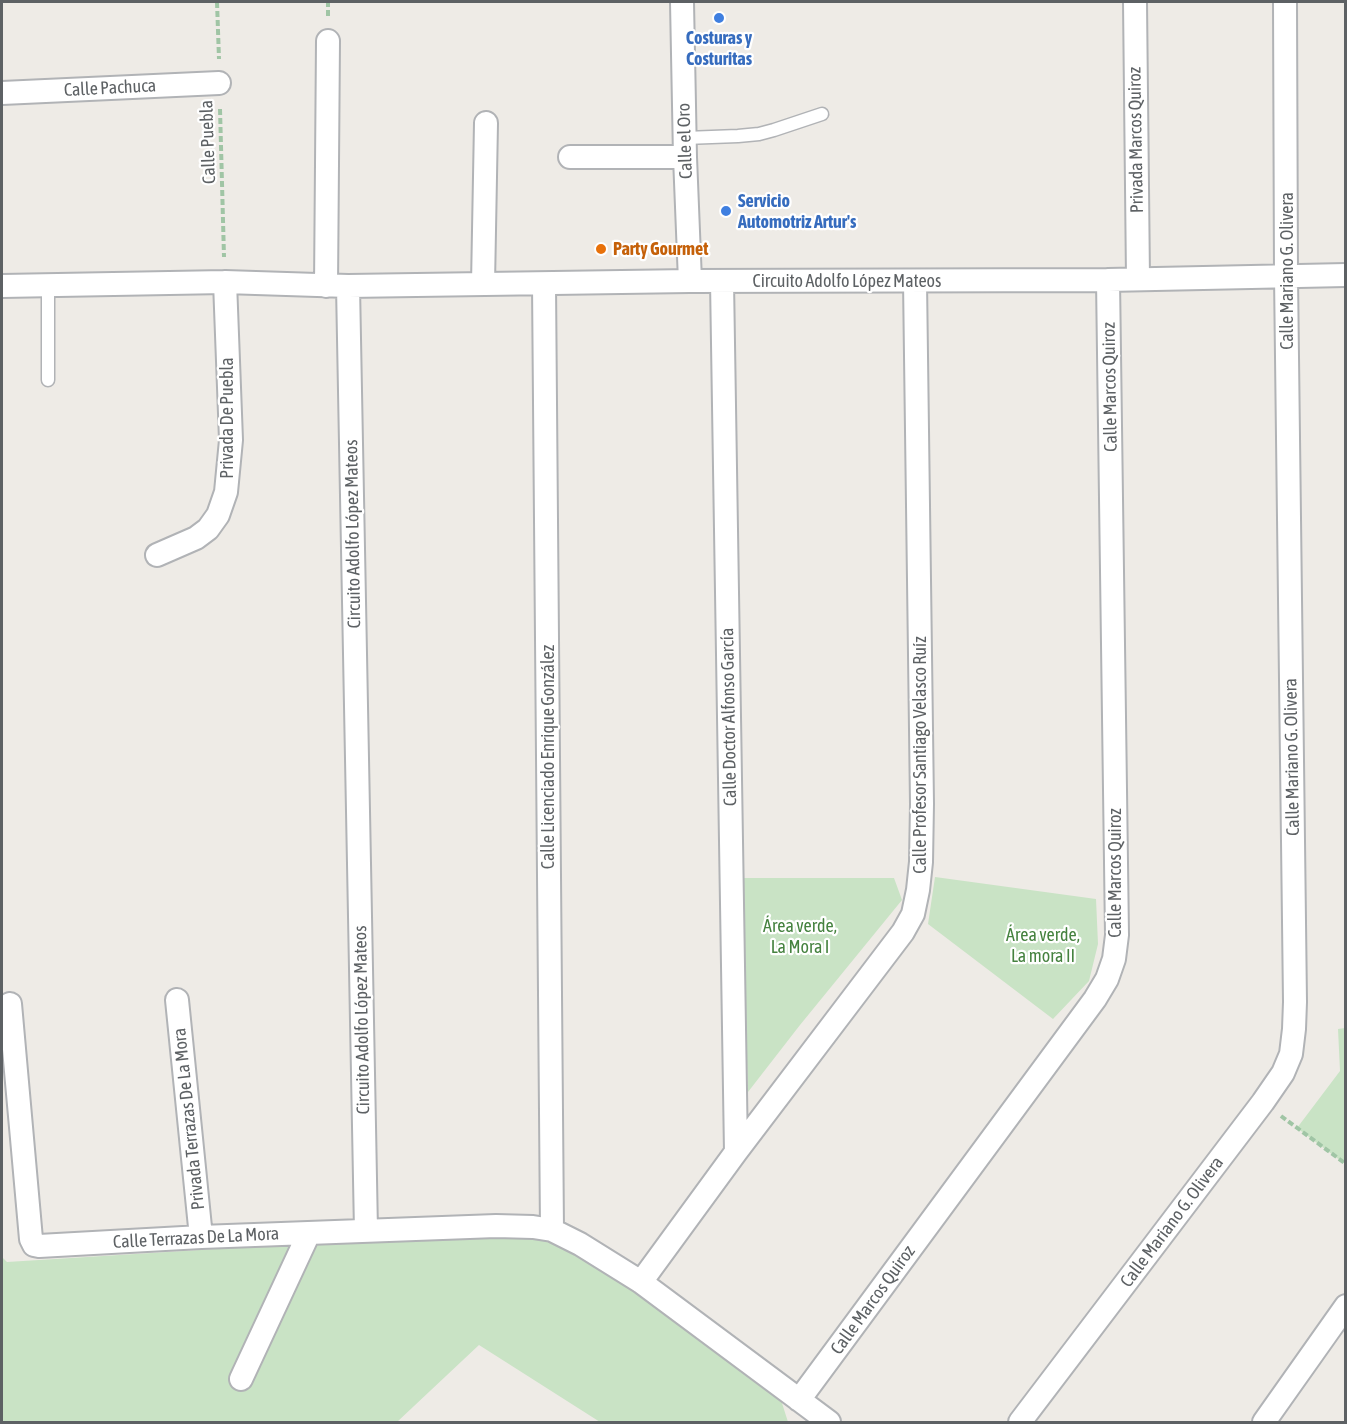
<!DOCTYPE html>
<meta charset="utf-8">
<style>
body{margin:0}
#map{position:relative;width:1347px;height:1424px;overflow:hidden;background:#eeebe6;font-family:"Asap Condensed",sans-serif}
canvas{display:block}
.frame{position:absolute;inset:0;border:3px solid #5d6164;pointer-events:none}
</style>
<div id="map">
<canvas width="1347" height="1424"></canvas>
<div class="frame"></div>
</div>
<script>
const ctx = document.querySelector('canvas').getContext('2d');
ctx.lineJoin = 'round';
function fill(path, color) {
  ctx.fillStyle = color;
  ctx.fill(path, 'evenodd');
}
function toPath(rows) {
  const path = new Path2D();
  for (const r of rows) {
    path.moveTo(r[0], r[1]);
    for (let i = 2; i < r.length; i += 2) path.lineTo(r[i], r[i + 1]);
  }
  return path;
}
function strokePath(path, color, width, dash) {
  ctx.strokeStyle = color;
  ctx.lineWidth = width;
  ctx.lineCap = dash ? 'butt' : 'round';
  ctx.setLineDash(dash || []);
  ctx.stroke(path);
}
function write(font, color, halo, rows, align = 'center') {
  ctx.font = font + ' "Asap Condensed",sans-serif';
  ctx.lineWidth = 4.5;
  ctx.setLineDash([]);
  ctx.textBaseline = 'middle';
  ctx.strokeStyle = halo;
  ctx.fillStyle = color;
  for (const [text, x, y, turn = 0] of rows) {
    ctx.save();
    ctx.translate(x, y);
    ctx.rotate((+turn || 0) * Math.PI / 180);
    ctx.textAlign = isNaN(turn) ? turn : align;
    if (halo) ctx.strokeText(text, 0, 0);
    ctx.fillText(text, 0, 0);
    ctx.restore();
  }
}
const green = toPath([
 [935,877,1096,899,1098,944,1089,981,1053,1019,928,924],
 [741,878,894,878,902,900,800,1025,748,1092],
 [1345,1028,1346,1028,1345,1164,1297,1128,1340,1071,1338,1029],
 [536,1229,627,1283,781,1400,788,1422,600,1422,479,1345,397,1422,2,1422,2,1257,7,1262]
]);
const path = toPath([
 [217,2,219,59],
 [328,16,328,2],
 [220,109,224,257],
 [1281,1116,1346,1164]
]);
const lane = toPath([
 [685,138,738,136,759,134,774,130,822,114],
 [48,380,48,284]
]);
const street = toPath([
 [682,2,685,157,690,281],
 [1135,2,1138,279],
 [2,93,219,83],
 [570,157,685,157],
 [722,281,736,1152],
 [483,284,486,123],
 [544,284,552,1230],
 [2,286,225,282,348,286,690,281,1108,280,1346,275],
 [326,286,328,41],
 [348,286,366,1231],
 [157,555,196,538,208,529,218,515,226,492,231,440,225,282],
 [177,1000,201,1237],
 [10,1004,31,1239,34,1245,39,1246,201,1237,496,1226,533,1227,552,1230,580,1244,641,1282,829,1422],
 [641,1282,736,1152,903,932,913,914,918,890,921,862,922,804,915,281],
 [241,1379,309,1233],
 [799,1400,1095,999,1107,979,1114,959,1117,935,1108,280],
 [1020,1422,1263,1102,1283,1073,1291,1054,1294,1029,1295,1002,1286,276,1285,2],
 [1264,1422,1346,1306]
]);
const markers = [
 [719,18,6,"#3f7fe0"],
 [726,211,6,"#3f7fe0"],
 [601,249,6,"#e8710a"]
];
const shopNames = [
 ["Costuras y",719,38],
 ["Costuritas",719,59],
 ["Servicio",738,201,"left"],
 ["Automotriz Artur's",738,222,"left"]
];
const streetNames = [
 ["Calle Pachuca",110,88,-3],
 ["Privada Marcos Quiroz",1136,140,-91],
 ["Calle el Oro",685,141,-92],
 ["Calle Puebla",208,142,-92],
 ["Calle Mariano G. Olivera",1287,271,-90],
 ["Circuito Adolfo López Mateos",847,281],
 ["Calle Marcos Quiroz",1110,387,-91],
 ["Privada De Puebla",227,418,-90],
 ["Circuito Adolfo López Mateos",353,534,-91],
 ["Calle Doctor Alfonso García",729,717,-91],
 ["Calle Profesor Santiago Velasco Ruíz",920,755,-90],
 ["Calle Licenciado Enrique González",548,757,-90],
 ["Calle Mariano G. Olivera",1292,757,-91],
 ["Calle Marcos Quiroz",1115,873,-90],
 ["Circuito Adolfo López Mateos",362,1020,-91],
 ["Privada Terrazas De La Mora",189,1119,-96],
 ["Calle Mariano G. Olivera",1172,1222,-53],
 ["Calle Terrazas De La Mora",196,1238,-3],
 ["Calle Marcos Quiroz",873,1300,-54]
];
const foodNames = [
 ["Party Gourmet",613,249]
];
const parkNames = [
 ["Área verde,",800,926],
 ["La Mora I",800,947],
 ["Área verde,",1043,935],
 ["La mora II",1043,956]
];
fill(green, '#c9e3c5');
strokePath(lane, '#b1b3b6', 15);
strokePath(street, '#b1b3b6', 26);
strokePath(path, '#a0c5a5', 4, [6, 3]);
strokePath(lane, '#fff', 12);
strokePath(street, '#fff', 22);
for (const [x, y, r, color] of markers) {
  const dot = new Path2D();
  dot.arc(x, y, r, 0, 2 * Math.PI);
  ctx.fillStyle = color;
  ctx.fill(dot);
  strokePath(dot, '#fff', 2);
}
write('bold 18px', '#366cbe', '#fff', shopNames);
write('18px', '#5d6164', '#fff', streetNames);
write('bold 18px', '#c56008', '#fff', foodNames, 'left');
write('18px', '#45823f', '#fff', parkNames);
</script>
